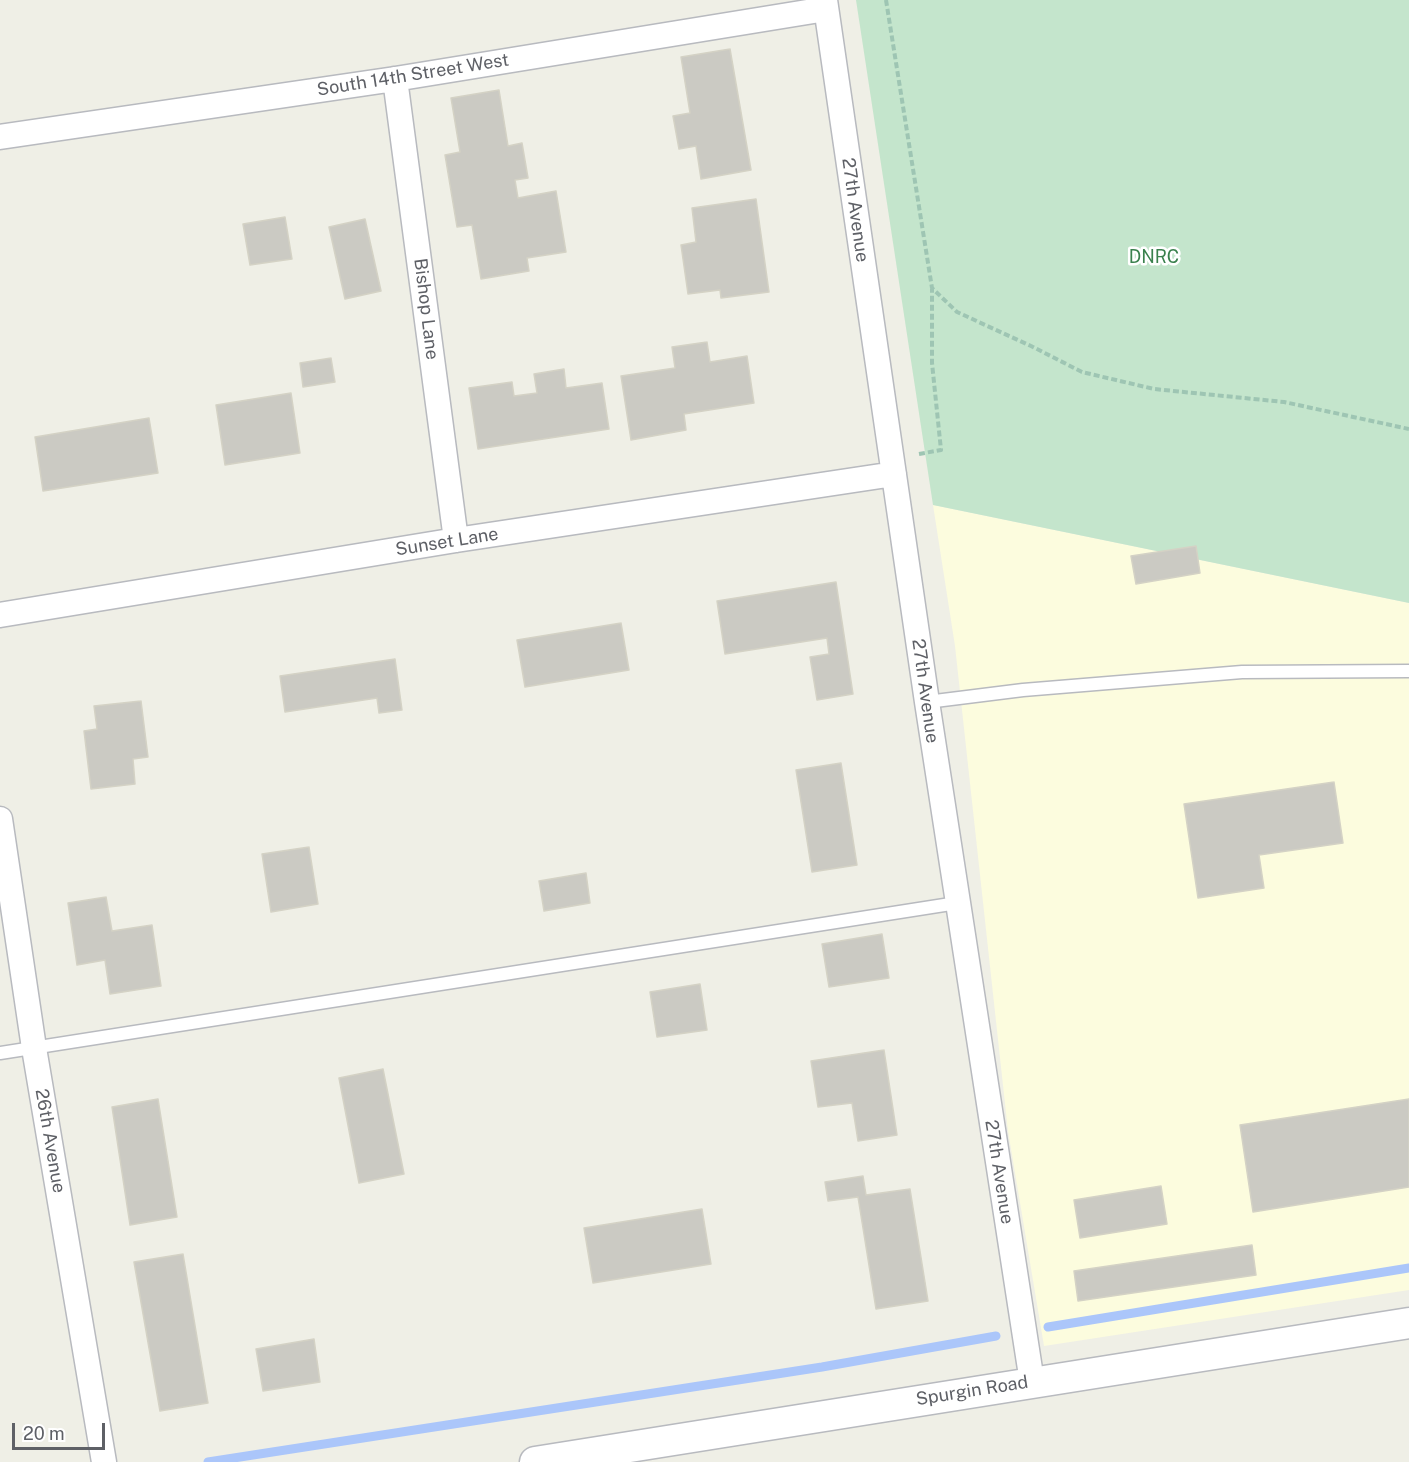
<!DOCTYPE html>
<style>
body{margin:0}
#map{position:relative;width:1409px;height:1462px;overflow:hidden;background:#efefe6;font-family:"Public Sans",sans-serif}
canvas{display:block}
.scale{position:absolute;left:12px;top:1423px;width:93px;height:27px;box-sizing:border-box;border:3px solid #5e6066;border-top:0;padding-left:8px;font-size:18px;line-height:21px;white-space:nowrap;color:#5e6066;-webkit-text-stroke:4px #fff;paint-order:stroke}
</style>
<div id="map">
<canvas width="1409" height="1462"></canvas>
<div class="scale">20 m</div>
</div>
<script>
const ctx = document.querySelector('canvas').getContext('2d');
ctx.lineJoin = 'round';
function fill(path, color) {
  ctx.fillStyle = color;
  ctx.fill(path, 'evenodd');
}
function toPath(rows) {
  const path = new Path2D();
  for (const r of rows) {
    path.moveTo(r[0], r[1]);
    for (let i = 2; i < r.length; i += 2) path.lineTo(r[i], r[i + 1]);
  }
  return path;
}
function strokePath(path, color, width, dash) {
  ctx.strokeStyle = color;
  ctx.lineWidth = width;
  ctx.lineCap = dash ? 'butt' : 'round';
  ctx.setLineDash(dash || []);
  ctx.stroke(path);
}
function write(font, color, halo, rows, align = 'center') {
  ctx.font = font + ' "Public Sans",sans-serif';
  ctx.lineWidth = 5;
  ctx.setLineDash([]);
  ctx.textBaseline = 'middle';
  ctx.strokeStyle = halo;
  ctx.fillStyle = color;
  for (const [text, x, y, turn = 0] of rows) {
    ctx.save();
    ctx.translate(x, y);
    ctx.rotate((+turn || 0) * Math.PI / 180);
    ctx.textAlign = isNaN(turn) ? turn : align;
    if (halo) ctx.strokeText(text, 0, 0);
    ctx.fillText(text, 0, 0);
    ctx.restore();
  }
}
const commercial = toPath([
 [933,505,1409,603,1409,1290,1044,1346,1008,1131,955,646]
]);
const green = toPath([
 [856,0,1409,0,1409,603,933,505]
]);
const stream = toPath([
 [1048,1327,1409,1268],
 [208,1462,822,1367,996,1336]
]);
const building = toPath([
 [730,49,751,170,701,179,696,146,679,149,673,116,690,113,681,57,730,49],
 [499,90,508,146,522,143,528,178,515,180,518,198,556,191,566,252,527,258,529,271,481,279,472,225,457,227,445,155,460,152,451,98,499,90],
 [756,199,769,292,721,298,720,290,688,294,681,245,696,242,692,208,756,199],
 [285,217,292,259,250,265,243,224,285,217],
 [365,219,381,291,345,299,329,227,365,219],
 [707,342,710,362,747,356,754,403,684,414,686,430,631,440,621,376,675,368,672,347,707,342],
 [331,358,335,382,303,387,300,363,331,358],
 [564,369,566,388,602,383,609,429,478,449,469,388,512,382,514,396,537,393,534,374,564,369],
 [291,393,300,453,225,465,216,405,291,393],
 [149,418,158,473,43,491,35,437,149,418],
 [1196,546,1200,573,1136,584,1131,556,1196,546],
 [836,582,853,694,817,700,810,657,829,654,827,638,725,654,717,601,836,582],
 [621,623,629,670,525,687,517,640,621,623],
 [395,659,402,710,379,713,377,698,285,712,280,676,395,659],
 [141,701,148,757,133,759,135,784,91,789,84,731,97,729,94,706,141,701],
 [841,763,857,865,812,872,796,770,841,763],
 [1334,782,1343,843,1259,855,1264,888,1198,898,1184,804,1334,782],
 [309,847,318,904,271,912,262,854,309,847],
 [586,873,590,903,544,911,539,881,586,873],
 [106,897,112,931,152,925,161,986,110,994,105,960,77,965,68,903,106,897],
 [882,934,889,978,829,987,822,944,882,934],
 [700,984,707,1030,657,1037,650,992,700,984],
 [884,1050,897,1135,858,1141,852,1103,818,1107,811,1061,884,1050],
 [383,1069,404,1174,359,1183,339,1078,383,1069],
 [158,1099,177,1217,130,1225,112,1107,158,1099],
 [1409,1099,1409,1187,1253,1212,1240,1125,1409,1099],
 [863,1176,866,1195,910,1189,928,1301,876,1309,858,1197,828,1201,825,1182,863,1176],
 [1161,1186,1167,1224,1080,1238,1074,1200,1161,1186],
 [702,1209,711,1264,593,1283,584,1228,702,1209],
 [1252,1245,1256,1275,1078,1301,1074,1271,1252,1245],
 [183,1254,208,1403,160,1411,134,1262,183,1254],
 [314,1339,320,1382,263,1391,256,1349,314,1339]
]);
const path = toPath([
 [886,0,932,288,957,312,1031,346,1082,372,1154,389,1284,402,1409,429],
 [919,454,941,450,932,363,932,289]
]);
const service = toPath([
 [927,702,1023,690,1242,672,1409,671],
 [0,1053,957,903]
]);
const minor = toPath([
 [825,0,927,702,1032,1382],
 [395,79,456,540],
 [0,137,395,79,826,9],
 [0,615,456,540,894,474],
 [0,819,34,1048,104,1462]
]);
const tertiary = toPath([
 [535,1462,1409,1323]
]);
const streetNames = [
 ["South 14th Street West",413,75,-9],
 ["27th Avenue",855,210,82],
 ["Bishop Lane",426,309,83],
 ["Sunset Lane",447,542,-9],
 ["27th Avenue",925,691,82],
 ["26th Avenue",50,1141,80],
 ["27th Avenue",999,1172,81],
 ["Spurgin Road",972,1391,-9]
];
const parkNames = [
 ["DNRC",1154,257]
];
fill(commercial, '#fcfcde');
fill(green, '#c4e5cc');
strokePath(stream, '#abc6fa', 9);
fill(building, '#cbcac3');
strokePath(building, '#d4d2c5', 1.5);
strokePath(service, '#b8babf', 15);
strokePath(minor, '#b8babf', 27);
strokePath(tertiary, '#b8babf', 33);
strokePath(path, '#9ec5b3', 4, [6, 3]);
strokePath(service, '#fff', 12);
strokePath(minor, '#fff', 24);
strokePath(tertiary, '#fff', 30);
write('18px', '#5e6066', '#fff', streetNames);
write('18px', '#3a814d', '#fff', parkNames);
</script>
